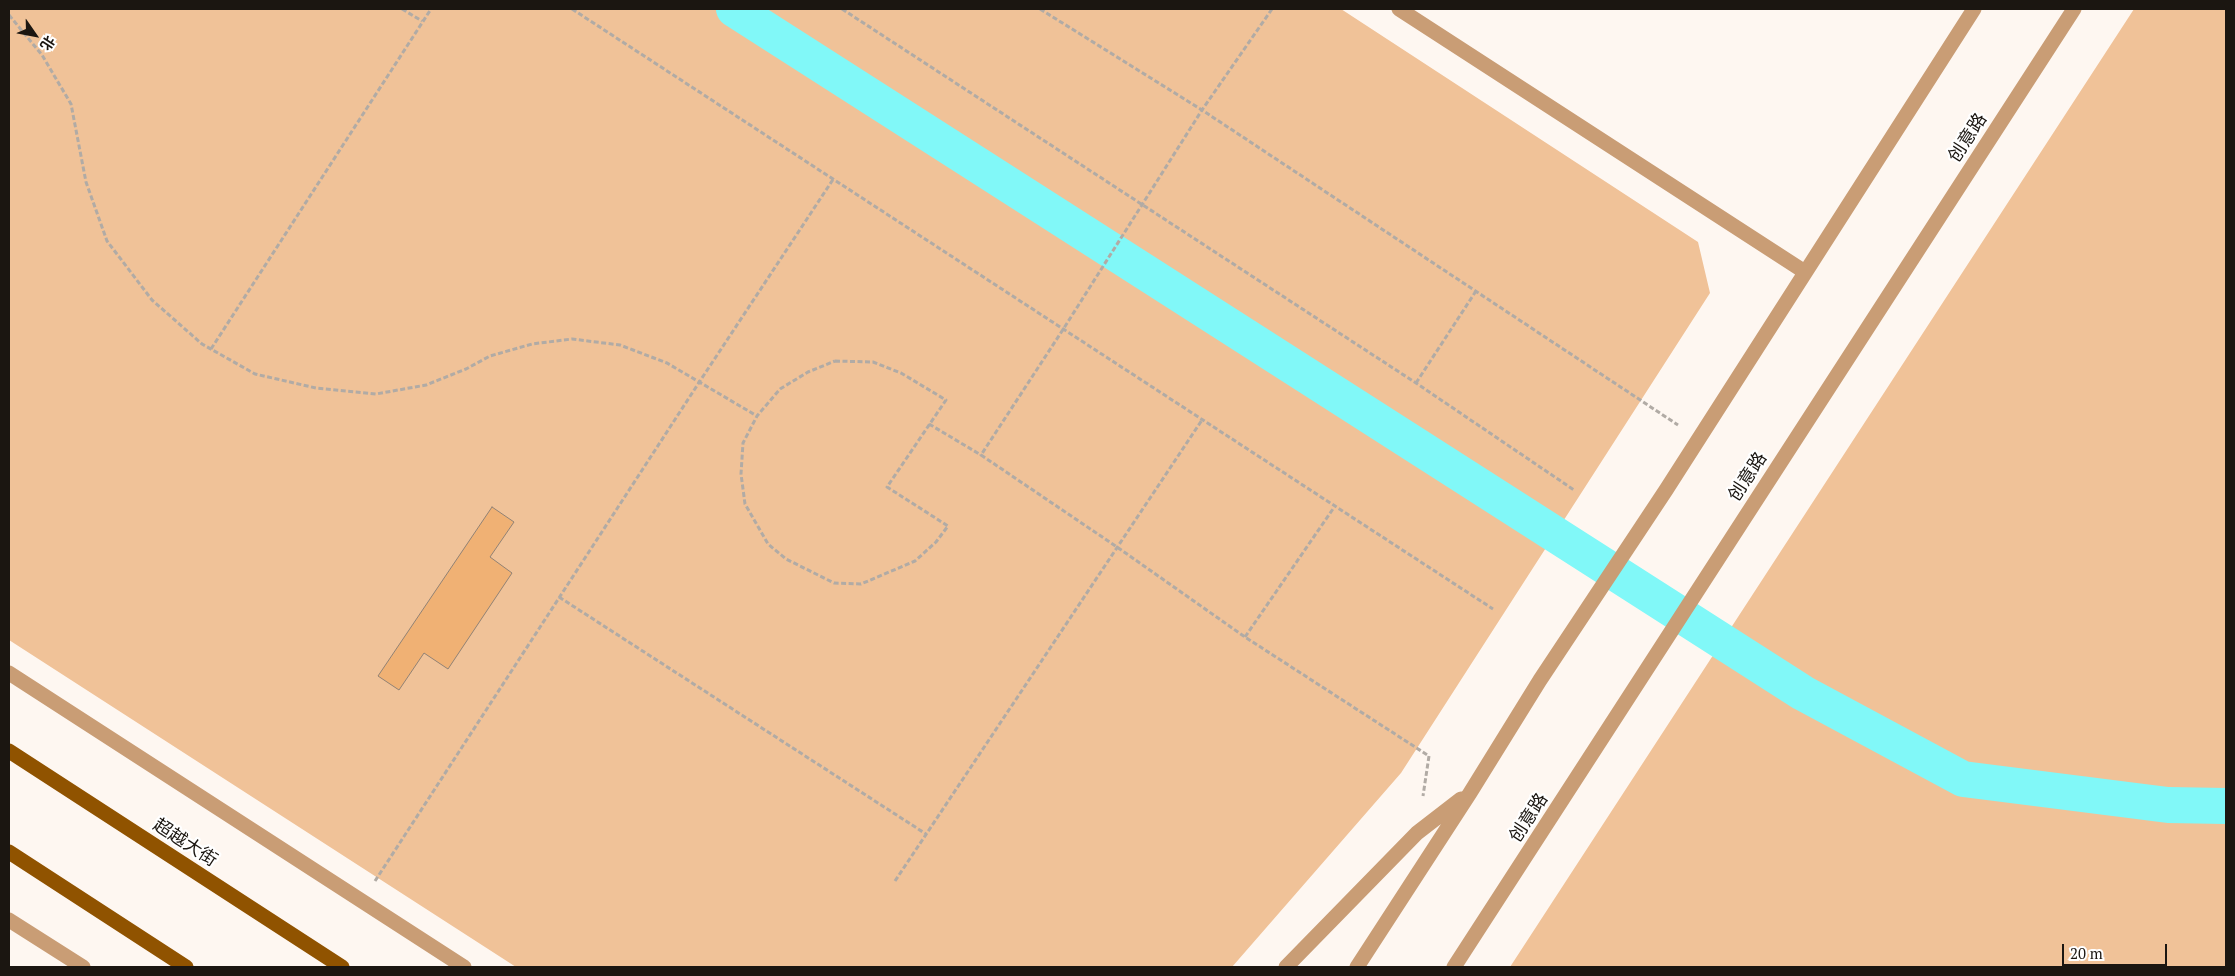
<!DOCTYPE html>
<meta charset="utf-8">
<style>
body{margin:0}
#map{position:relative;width:2235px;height:976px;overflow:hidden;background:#fef7f1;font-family:"PT Serif","Noto Sans SC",serif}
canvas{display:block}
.frame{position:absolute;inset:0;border:10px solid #1b1611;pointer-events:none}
.north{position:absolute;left:10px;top:10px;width:50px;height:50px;-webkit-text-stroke:4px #fff;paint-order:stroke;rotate:123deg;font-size:14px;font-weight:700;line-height:20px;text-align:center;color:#1b1611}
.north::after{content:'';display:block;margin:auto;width:18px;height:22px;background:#1b1611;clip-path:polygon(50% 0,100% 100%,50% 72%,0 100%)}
.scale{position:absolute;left:2062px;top:944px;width:105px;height:22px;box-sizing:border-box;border:2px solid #1b1611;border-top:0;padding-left:6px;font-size:15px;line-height:18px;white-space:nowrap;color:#1b1611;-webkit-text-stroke:4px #fff;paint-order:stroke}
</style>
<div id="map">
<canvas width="2235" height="976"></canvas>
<div class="frame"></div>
<div class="north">北</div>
<div class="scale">20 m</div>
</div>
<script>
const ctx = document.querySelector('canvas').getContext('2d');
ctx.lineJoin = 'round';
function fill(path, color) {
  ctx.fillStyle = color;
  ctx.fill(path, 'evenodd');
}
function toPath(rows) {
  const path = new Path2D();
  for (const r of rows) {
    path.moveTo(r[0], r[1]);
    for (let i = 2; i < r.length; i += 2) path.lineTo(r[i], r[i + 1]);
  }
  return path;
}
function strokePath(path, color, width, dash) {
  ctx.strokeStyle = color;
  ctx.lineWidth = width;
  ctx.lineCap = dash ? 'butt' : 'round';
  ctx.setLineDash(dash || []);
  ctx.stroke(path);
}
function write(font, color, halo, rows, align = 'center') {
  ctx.font = font + ' "PT Serif","Noto Sans SC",serif';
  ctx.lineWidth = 4.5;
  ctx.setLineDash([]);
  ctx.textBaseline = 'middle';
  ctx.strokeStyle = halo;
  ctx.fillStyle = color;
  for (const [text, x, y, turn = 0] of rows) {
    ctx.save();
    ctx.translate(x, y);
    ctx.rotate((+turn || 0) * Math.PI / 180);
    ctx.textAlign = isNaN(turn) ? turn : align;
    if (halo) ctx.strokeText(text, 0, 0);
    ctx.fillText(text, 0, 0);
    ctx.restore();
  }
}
const green = toPath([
 [9,9,1341,9,1698,242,1710,293,1401,773,1232,967,516,967,9,640],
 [2134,9,2226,9,2226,967,1510,967]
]);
const canal = toPath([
 [734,9,1803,693,1963,779,2168,805,2226,806]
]);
const building = toPath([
 [492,507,514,522,490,557,512,573,448,669,424,653,399,690,378,676,492,507]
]);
const path = toPath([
 [402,9,422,21],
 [572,9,1493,609],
 [842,9,1416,383,1574,490],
 [1040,9,1202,110,1678,425],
 [1272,9,1202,110,1064,328,981,455,1117,547,1245,637,1429,756,1423,796],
 [9,15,42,55,71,104,86,182,107,241,152,300,202,344,255,374,316,388,376,394,426,385,466,369,490,356,532,344,572,339,620,345,667,363,757,416],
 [211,349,431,9],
 [835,361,873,362,901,373,946,400,887,487,948,526,936,542,915,561,861,584,834,583,786,559,768,544,745,504,741,474,743,443,757,416,780,389,808,372,835,361],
 [1416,383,1476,291],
 [929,424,981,455],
 [559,597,926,834],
 [1245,637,1335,506],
 [375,881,700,381,834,178],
 [895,881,1202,420]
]);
const minor = toPath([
 [1399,9,1805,272],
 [9,673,464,967],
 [9,920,83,967],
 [1286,967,1417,833,1461,799],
 [1357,967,1470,793,1540,680,1666,490,1974,9],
 [1454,967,2074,9]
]);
const major = toPath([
 [9,751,342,967],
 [9,852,186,967]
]);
const streetNames = [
 ["创意路",1968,138,-57],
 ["创意路",1748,477,-57],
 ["创意路",1529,818,-57],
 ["超越大街",185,843,33]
];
fill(green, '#f0c298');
strokePath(canal, '#81f8f8', 36);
fill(building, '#f0b174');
strokePath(building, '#918275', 1);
strokePath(path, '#b1aba5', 3, [5, 2.5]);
strokePath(minor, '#c99d75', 15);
strokePath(major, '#905300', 15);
write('18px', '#1b1611', '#fff', streetNames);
</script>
